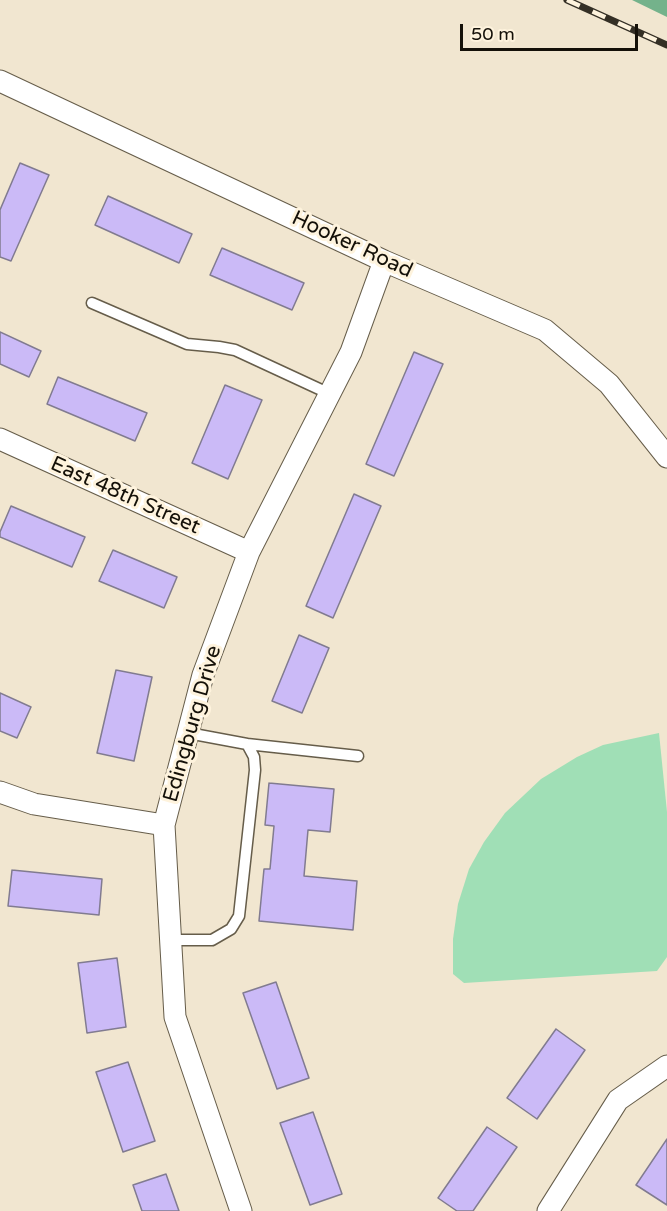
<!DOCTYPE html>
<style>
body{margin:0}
#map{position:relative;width:667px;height:1211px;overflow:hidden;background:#f1e6d0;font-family:"Varela Round",sans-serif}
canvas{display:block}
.scale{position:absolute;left:460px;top:24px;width:178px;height:27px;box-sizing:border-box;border:3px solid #141008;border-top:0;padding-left:8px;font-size:18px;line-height:21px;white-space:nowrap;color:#141008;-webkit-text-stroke:4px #fef3dd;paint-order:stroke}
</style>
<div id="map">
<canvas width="667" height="1211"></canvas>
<div class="scale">50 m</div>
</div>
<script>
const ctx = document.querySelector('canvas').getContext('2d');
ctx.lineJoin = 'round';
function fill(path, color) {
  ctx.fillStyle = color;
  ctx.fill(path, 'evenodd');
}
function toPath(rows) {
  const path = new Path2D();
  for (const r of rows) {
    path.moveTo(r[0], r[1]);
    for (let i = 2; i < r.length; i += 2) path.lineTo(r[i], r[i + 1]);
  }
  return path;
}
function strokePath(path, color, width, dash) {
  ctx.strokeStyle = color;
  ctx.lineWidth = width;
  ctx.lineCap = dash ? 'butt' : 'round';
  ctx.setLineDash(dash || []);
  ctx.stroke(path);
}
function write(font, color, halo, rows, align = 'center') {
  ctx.font = font + ' "Varela Round",sans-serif';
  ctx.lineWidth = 6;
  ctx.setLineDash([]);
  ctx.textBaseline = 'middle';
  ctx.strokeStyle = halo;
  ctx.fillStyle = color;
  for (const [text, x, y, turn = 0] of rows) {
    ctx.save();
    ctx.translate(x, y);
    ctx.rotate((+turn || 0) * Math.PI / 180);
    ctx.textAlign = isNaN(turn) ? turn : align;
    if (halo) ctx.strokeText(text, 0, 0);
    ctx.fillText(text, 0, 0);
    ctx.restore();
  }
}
const green = toPath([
 [659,733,667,812,667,957,657,971,464,983,453,974,453,939,458,904,469,869,484,842,505,813,541,779,577,757,603,745]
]);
const forest = toPath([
 [632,0,667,0,667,17]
]);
const building = toPath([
 [20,163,49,175,11,261,0,257,0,210,20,163],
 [108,196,192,234,179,263,95,225,108,196],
 [222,248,304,283,292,310,210,275,222,248],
 [0,332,41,351,29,377,0,364,0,332],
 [414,352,443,364,394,476,366,464,414,352],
 [58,377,147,413,135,441,47,404,58,377],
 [225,385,262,400,228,479,192,463,225,385],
 [354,494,381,506,333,618,306,606,354,494],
 [11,506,85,537,72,567,0,537,0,532,11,506],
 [113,550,177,577,164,608,99,581,113,550],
 [299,635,329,648,302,713,272,701,299,635],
 [116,670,152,677,134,761,97,753,116,670],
 [0,693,31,707,17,738,0,731,0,693],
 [269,783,334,789,330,832,308,830,304,876,357,881,353,930,259,921,264,869,270,869,274,826,265,825,269,783],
 [12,870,102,879,99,915,8,906,12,870],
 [117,958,126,1027,87,1033,78,963,117,958],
 [276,982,309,1078,277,1089,243,993,276,982],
 [556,1029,585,1050,537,1119,507,1098,556,1029],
 [128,1062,155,1141,123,1152,96,1072,128,1062],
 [313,1112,342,1194,310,1205,280,1123,313,1112],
 [487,1127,517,1147,473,1211,457,1211,438,1198,487,1127],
 [667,1139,667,1205,636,1185,667,1139],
 [166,1174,179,1211,142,1211,133,1185,166,1174]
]);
const lane = toPath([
 [92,303,187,344,219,347,235,350,330,394],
 [247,744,358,756],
 [171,940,212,940,231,929,239,916,255,770,254,757,247,744,188,733]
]);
const street = toPath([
 [0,81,384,261,545,330,609,384,667,457],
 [0,439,249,552],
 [0,792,34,804,164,825],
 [241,1211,175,1017,164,825,203,675,249,552,351,352,384,261],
 [548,1211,618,1100,667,1066]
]);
const rail = toPath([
 [567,0,667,45]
]);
const streetNames = [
 ["Hooker Road",352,245,25],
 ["East 48th Street",125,496,24],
 ["Edingburg Drive",193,724,-74]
];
fill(green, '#a0dfb6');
fill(forest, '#74b28b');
fill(building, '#cbbaf7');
strokePath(building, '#817b90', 1.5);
strokePath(lane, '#665d4a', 13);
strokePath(street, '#665d4a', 23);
strokePath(lane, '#fff', 10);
strokePath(street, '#fff', 21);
strokePath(rail, '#342f25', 7);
strokePath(rail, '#fef3dd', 4.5, [14]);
write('21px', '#141008', '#fef3dd', streetNames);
</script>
